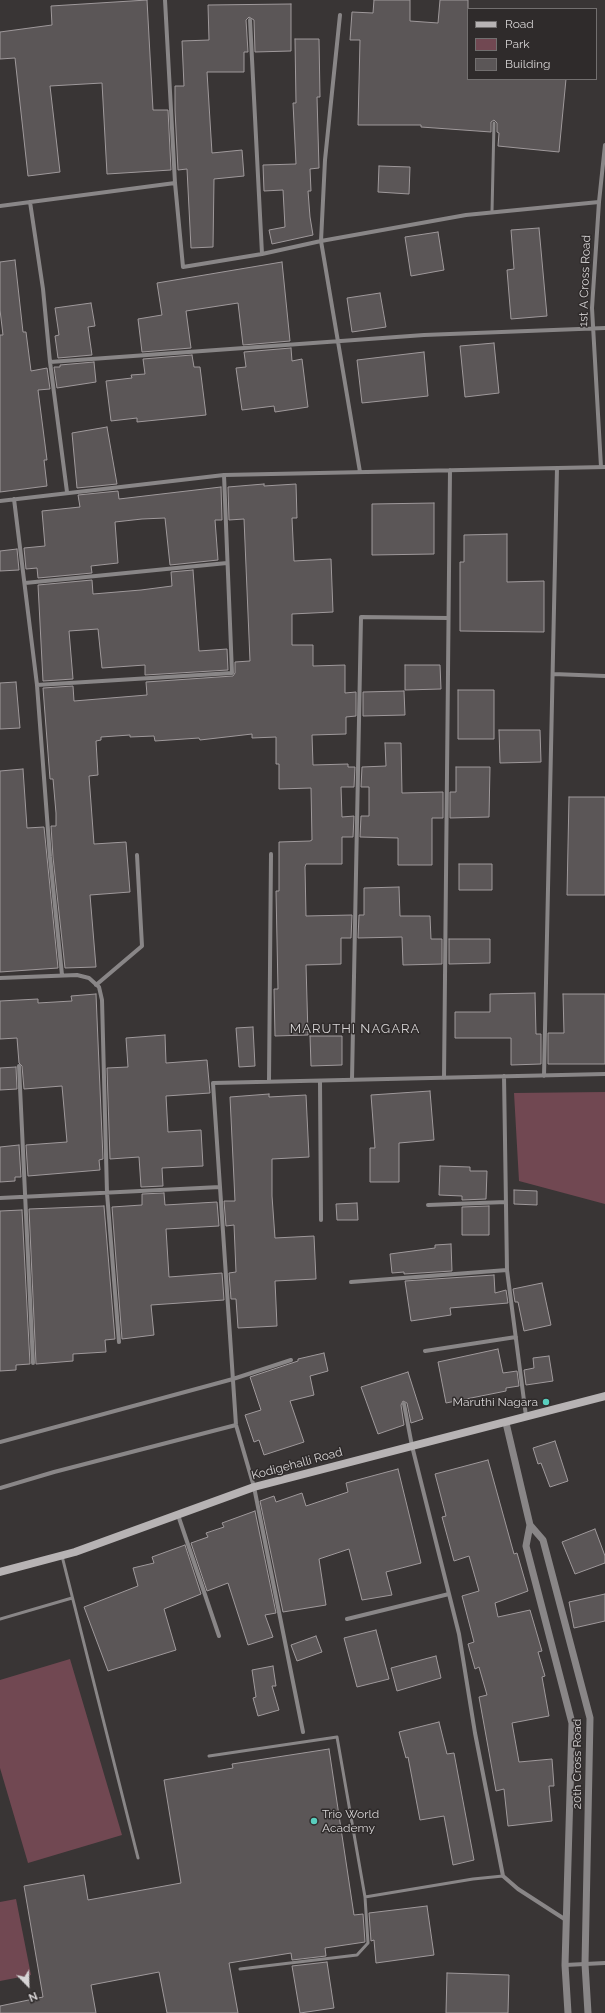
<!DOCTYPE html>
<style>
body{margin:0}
#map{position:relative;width:605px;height:2013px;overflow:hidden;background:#393535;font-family:Raleway,sans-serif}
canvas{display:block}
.legend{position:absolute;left:467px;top:8px;width:130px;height:72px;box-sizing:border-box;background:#2f2b2b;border:1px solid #726f6f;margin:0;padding:5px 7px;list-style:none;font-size:12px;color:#d7d4d5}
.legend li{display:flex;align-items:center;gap:8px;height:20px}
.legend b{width:20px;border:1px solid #726f6f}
.north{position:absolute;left:8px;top:1965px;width:40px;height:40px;-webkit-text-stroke:3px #2f2b2b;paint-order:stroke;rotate:157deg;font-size:11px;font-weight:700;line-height:16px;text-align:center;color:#d7d4d5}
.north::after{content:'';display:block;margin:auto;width:14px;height:18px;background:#d7d4d5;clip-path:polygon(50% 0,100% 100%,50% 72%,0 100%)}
</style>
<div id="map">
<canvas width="605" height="2013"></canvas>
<ul class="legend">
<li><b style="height:5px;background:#b7b3b4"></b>Road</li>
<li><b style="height:11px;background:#714852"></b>Park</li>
<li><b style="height:11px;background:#5b5657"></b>Building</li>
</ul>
<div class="north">N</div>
</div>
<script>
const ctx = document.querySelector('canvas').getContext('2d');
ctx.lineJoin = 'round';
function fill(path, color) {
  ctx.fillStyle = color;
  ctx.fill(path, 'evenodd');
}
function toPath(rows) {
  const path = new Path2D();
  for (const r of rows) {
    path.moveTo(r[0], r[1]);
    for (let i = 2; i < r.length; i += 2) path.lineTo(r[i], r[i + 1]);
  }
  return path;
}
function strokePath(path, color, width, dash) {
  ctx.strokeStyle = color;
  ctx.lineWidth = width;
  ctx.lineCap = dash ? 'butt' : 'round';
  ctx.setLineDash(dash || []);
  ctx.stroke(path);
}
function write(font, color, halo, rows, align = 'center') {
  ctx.font = font + ' Raleway,sans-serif';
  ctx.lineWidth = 3;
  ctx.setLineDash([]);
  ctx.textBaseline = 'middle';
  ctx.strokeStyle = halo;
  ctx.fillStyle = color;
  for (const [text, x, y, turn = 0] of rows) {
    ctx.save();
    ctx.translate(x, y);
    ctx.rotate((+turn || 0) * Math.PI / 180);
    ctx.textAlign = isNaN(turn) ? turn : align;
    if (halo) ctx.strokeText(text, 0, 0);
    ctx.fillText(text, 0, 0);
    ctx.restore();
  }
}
const green = toPath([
 [605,1092,605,1204,519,1181,514,1093],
 [70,1659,122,1835,28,1863,0,1768,0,1680],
 [16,1899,31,1975,0,1981,0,1902]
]);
const building = toPath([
 [147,0,153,110,168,110,171,170,107,174,102,83,50,86,60,172,28,176,15,58,0,59,0,32,52,25,51,6,147,0],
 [374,0,410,0,410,21,438,23,440,0,468,0,468,79,566,79,559,152,498,146,499,133,497,132,497,123,494,120,491,122,491,132,421,127,421,125,358,125,360,40,350,40,352,12,373,13,374,0],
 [291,4,291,51,255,52,254,20,249,17,246,20,248,52,244,52,244,72,207,72,212,153,242,150,244,176,214,179,213,247,191,248,187,169,178,170,175,110,175,86,184,86,182,41,209,40,208,5,291,4],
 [295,39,319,39,320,97,317,97,319,168,310,169,311,191,308,191,310,217,313,235,272,244,269,230,285,227,283,190,264,191,263,165,296,164,293,103,296,103,295,39],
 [379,166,410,167,409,194,378,192,379,166],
 [539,228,547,316,511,319,507,270,514,269,511,230,539,228],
 [438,232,444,270,411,276,405,237,438,232],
 [15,260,23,332,26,332,31,371,47,368,50,389,38,390,47,460,44,460,47,486,0,492,0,335,3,335,0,310,0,262,15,260],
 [282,262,290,341,243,345,238,303,186,311,191,348,142,352,138,319,162,315,157,283,282,262],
 [380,293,386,327,352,332,347,298,380,293],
 [91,303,95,326,88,327,92,355,58,358,55,336,59,335,55,308,91,303],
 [494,343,499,393,465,397,460,346,494,343],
 [291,348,292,361,302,359,308,407,275,412,274,406,242,410,236,368,246,367,244,352,291,348],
 [424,352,428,396,362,403,357,360,424,352],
 [192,355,194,367,200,367,206,415,137,422,137,418,111,421,106,381,132,378,131,375,145,374,143,359,192,355],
 [94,362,96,382,57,388,54,367,60,367,60,365,94,362],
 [107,427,117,484,77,488,72,433,107,427],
 [264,484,264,486,296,484,297,518,292,518,294,561,331,559,333,612,292,614,292,645,313,645,313,666,345,665,345,693,356,692,356,716,346,717,346,734,312,735,313,765,348,764,348,767,355,767,354,787,341,787,342,817,354,816,353,837,342,837,342,864,306,864,305,867,306,916,352,915,351,938,341,938,341,964,306,965,308,1035,275,1036,274,989,278,989,276,891,279,891,279,842,310,841,312,840,311,788,279,789,279,764,276,764,276,737,252,738,252,734,200,740,199,738,155,741,154,736,130,737,130,735,101,737,101,740,96,741,98,775,89,776,94,844,126,842,130,892,90,895,96,967,65,968,53,857,51,826,56,826,56,813,53,779,50,779,43,688,73,686,74,701,147,695,146,682,233,676,235,673,235,662,250,661,244,519,229,520,228,487,264,484],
 [221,487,222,520,215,520,218,560,170,565,165,518,142,519,115,522,118,563,91,566,92,573,38,578,37,568,26,569,24,548,45,546,42,511,80,507,78,495,118,491,119,499,221,487],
 [434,503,434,554,372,555,372,504,434,503],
 [507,534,507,582,544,581,544,632,460,631,460,562,464,562,464,535,507,534],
 [17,549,19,570,0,571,0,551,17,549],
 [193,570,199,651,227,649,228,670,145,675,145,665,102,668,98,629,69,631,73,679,43,681,38,585,92,580,93,594,141,590,172,586,171,572,193,570],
 [405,665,440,665,441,689,405,690,405,665],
 [16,682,20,728,0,729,0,683,16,682],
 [458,690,494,690,494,739,458,739,458,690],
 [404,691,405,715,363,716,363,692,404,691],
 [499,730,540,730,541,762,500,763,499,730],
 [385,743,401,743,402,793,443,792,443,818,432,818,432,865,398,865,398,838,360,837,361,816,369,816,369,787,361,787,362,767,386,766,385,743],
 [456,767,490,767,489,817,450,818,450,792,456,792,456,767],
 [23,769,27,828,44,827,58,968,0,972,0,771,23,769],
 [569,797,605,797,605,895,567,895,569,797],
 [459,864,492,864,492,890,459,890,459,864],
 [399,887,400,916,430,916,431,939,442,939,442,964,403,965,402,937,358,938,359,915,364,915,364,888,399,887],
 [449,939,490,939,490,963,449,964,449,939],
 [535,993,536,1034,541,1034,541,1064,511,1065,511,1038,455,1038,455,1012,490,1012,490,994,535,993],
 [96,994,103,1159,99,1160,100,1170,28,1176,26,1145,67,1142,62,1086,24,1089,22,1066,19,1063,17,1038,0,1039,0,1001,38,999,38,1003,72,1001,71,996,96,994],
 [563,994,605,994,605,1064,548,1064,548,1033,564,1033,563,994],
 [253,1027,255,1066,239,1067,236,1028,253,1027],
 [165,1035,166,1063,207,1060,210,1093,166,1096,168,1132,201,1130,203,1166,162,1168,163,1186,141,1187,139,1157,110,1159,107,1068,128,1067,126,1038,165,1035],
 [310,1036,342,1036,342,1065,311,1066,310,1036],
 [16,1067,17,1089,0,1090,0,1068,16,1067],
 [430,1091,434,1140,399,1143,399,1182,370,1182,370,1148,375,1148,371,1095,430,1091],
 [269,1094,269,1097,306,1095,309,1157,272,1159,272,1196,275,1238,314,1236,316,1279,275,1281,277,1326,238,1328,236,1299,231,1299,229,1273,236,1272,234,1225,226,1226,224,1201,235,1201,230,1097,269,1094],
 [19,1145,21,1177,15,1177,15,1181,0,1182,0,1147,19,1145],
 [440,1166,470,1167,470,1171,487,1171,486,1199,462,1200,462,1196,439,1195,440,1166],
 [514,1190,537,1191,537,1205,514,1204,514,1190],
 [164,1193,165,1205,217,1202,219,1226,166,1229,169,1277,222,1273,224,1300,151,1305,154,1335,122,1339,112,1207,142,1205,142,1194,164,1193],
 [357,1203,358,1220,337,1220,336,1204,357,1203],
 [104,1206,115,1339,105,1340,106,1352,73,1354,73,1361,36,1364,29,1209,104,1206],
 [489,1206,489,1235,462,1235,462,1207,489,1206],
 [22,1210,30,1364,16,1365,16,1370,0,1371,0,1211,22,1210],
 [451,1244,452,1271,404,1274,404,1272,392,1273,390,1254,435,1248,435,1245,451,1244],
 [494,1275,495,1293,506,1290,508,1303,450,1308,451,1315,411,1321,405,1281,494,1275],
 [542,1283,551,1325,524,1331,518,1302,515,1302,513,1289,542,1283],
 [498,1349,503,1373,517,1371,519,1386,506,1388,506,1391,446,1403,438,1362,498,1349],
 [324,1353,328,1371,310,1376,314,1395,290,1401,304,1442,264,1455,259,1440,254,1442,245,1415,261,1410,250,1377,298,1361,298,1359,324,1353],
 [549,1356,553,1381,526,1385,524,1370,534,1368,533,1358,549,1356],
 [408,1372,423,1419,411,1423,407,1403,403,1401,401,1405,404,1425,378,1434,361,1387,408,1372],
 [555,1441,568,1481,550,1487,541,1463,538,1464,533,1448,555,1441],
 [488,1460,514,1554,517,1553,528,1591,495,1603,498,1617,530,1610,542,1651,538,1652,545,1676,542,1677,549,1716,512,1723,519,1762,552,1759,554,1786,549,1786,552,1821,508,1826,504,1789,496,1791,479,1697,487,1695,479,1667,475,1669,468,1644,474,1642,462,1596,479,1591,469,1556,454,1561,442,1517,446,1516,435,1474,488,1460],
 [398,1469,421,1563,386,1572,392,1595,362,1600,349,1549,319,1559,326,1605,283,1612,260,1501,274,1496,276,1502,302,1493,306,1506,348,1492,346,1483,398,1469],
 [255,1511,276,1613,265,1615,273,1637,248,1645,228,1583,207,1591,191,1543,208,1537,206,1533,224,1527,222,1523,255,1511],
 [595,1529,605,1556,605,1563,575,1574,562,1542,595,1529],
 [185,1545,201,1594,164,1609,176,1650,108,1671,84,1607,138,1586,133,1568,154,1563,152,1557,185,1545],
 [605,1594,605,1621,574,1628,569,1602,605,1594],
 [376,1630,389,1679,357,1687,344,1638,376,1630],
 [316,1636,322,1652,297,1661,291,1645,316,1636],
 [436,1656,441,1678,397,1691,391,1668,436,1656],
 [273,1666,276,1686,272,1686,279,1710,258,1716,253,1698,256,1697,252,1670,273,1666],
 [439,1722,447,1754,454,1753,474,1860,453,1865,444,1816,420,1820,408,1757,406,1758,399,1732,439,1722],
 [329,1749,354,1915,363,1914,365,1942,325,1948,326,1956,292,1960,291,1953,229,1963,238,2013,167,2013,159,1972,91,1985,96,2013,0,2013,0,2006,43,1997,24,1886,84,1875,88,1900,181,1883,164,1780,233,1768,232,1764,329,1749],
 [427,1906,434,1955,376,1963,374,1940,371,1941,369,1913,427,1906],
 [327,1962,334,2008,300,2013,292,1966,327,1962],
 [447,1973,509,1975,508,2013,446,2013,447,1973]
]);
const service = toPath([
 [492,212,494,123],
 [62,1556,138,1858],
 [0,1619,72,1598],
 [209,1756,337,1737,365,1897,368,1943,357,1955,240,1969],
 [365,1897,473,1879,503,1876]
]);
const minor = toPath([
 [165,0,175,183,183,267,262,254,321,241,466,215,599,202],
 [340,15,325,160,321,241,360,472],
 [250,20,262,254],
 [30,202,43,289,50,362,67,492],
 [0,206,175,183],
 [50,362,424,335,605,328],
 [601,467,592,308,599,202,605,145],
 [14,499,37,685,50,857,62,975],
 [0,501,224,475,605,467],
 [25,583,227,563],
 [553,674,605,676],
 [37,685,232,673,224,475],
 [0,978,77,975,89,978,99,987,102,1000,107,1193,119,1342],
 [96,985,142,946,137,855],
 [19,1066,33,1363],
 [504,1076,507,1270,526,1416],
 [544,1076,557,468],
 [444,1078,450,470],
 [352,1079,361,617,448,618],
 [269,1081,271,854],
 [320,1081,321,1220],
 [0,1198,220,1187],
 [428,1205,506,1202],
 [351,1282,507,1270],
 [425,1351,516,1337],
 [404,1404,412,1446,459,1634,475,1733,503,1876,518,1889,566,1920],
 [0,1442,233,1379,291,1360],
 [0,1488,54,1472,236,1425],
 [178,1515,219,1636],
 [347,1619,449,1594],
 [303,1732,254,1487,236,1425,213,1083,605,1074],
 [565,1965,605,1963]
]);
const tertiary = toPath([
 [506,1423,530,1525,526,1546,572,1723,565,1965,568,2013],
 [530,1525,543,1540,590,1718,585,1964,588,2013]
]);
const secondary = toPath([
 [0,1572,75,1552,254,1487,605,1396]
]);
const markers = [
 [546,1402,4,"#59cebe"],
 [314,1821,4,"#59cebe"]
];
const streetNames = [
 ["1st A Cross Road",585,281,-88],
 ["Kodigehalli Road",297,1464,-15],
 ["20th Cross Road",577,1764,-90]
];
const poiNames = [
 ["Maruthi Nagara",538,1402],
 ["Trio World",322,1814,"left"],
 ["Academy",322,1828,"left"]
];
const neighbourhoodNames = [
 ["MARUTHI NAGARA",355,1029]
];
fill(green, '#714852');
fill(building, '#5b5657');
strokePath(building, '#9f999b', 1);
strokePath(service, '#898687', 3);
strokePath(minor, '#898687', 4);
strokePath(tertiary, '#898687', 7);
strokePath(secondary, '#b7b3b4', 8);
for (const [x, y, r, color] of markers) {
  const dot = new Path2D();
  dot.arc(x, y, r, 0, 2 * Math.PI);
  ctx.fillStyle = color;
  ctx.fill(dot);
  strokePath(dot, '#2f2b2b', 1.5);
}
write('12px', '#d7d4d5', '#2f2b2b', streetNames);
write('12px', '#d7d4d5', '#2f2b2b', poiNames, 'right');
ctx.letterSpacing = '1px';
write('13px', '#d7d4d5', '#2f2b2b', neighbourhoodNames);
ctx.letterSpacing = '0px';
</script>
